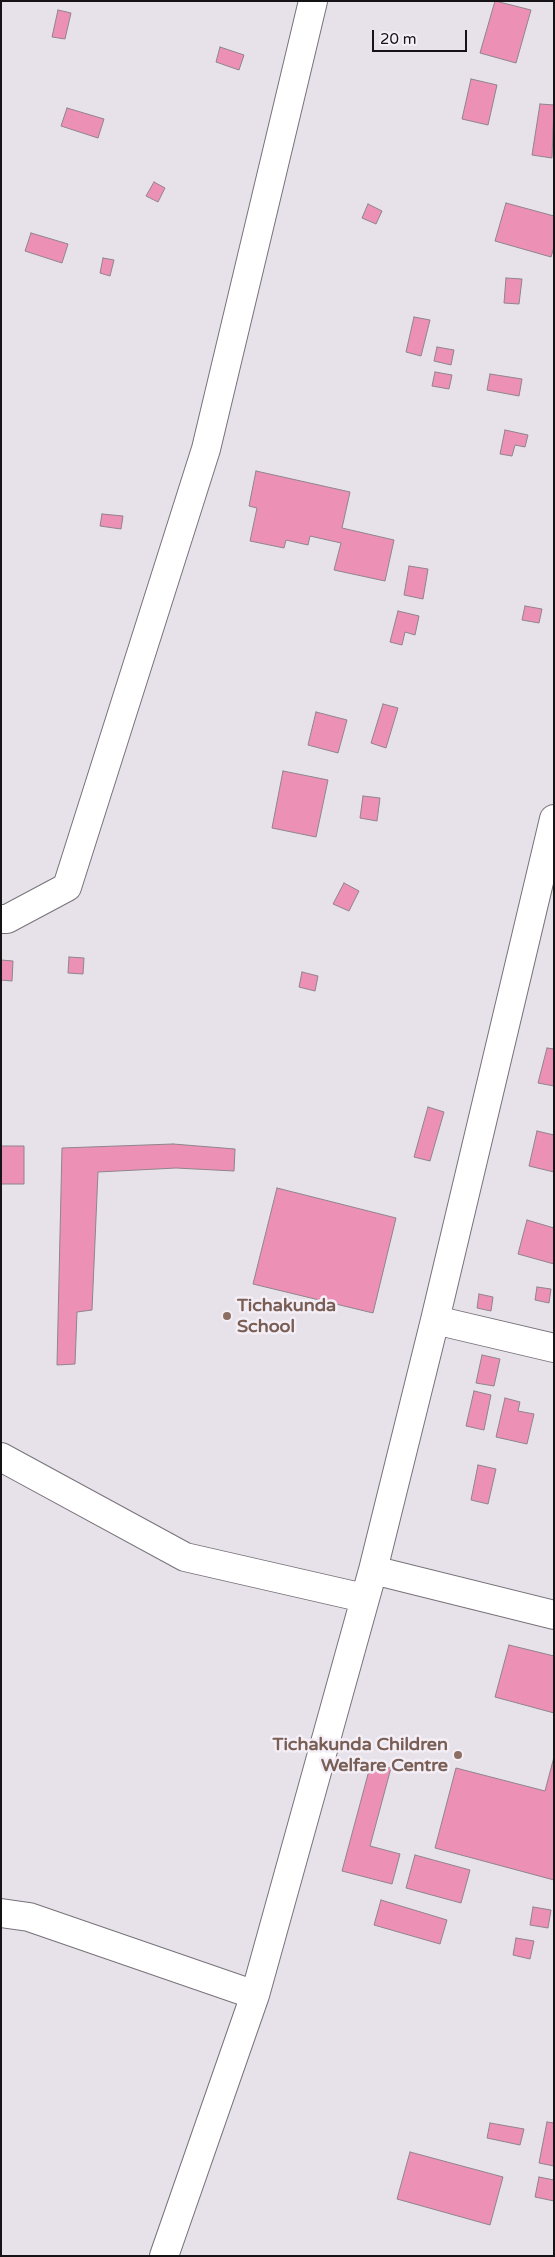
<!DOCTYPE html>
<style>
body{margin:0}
#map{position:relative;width:555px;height:2257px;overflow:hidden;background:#e7e1e9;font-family:"Varela Round",sans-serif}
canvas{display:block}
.frame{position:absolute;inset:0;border:2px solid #151315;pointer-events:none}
.scale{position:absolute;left:372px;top:30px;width:95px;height:22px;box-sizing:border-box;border:2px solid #151315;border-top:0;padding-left:6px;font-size:15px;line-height:18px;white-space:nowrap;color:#151315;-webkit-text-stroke:4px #f4eef6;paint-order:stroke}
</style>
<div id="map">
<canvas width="555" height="2257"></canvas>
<div class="frame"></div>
<div class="scale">20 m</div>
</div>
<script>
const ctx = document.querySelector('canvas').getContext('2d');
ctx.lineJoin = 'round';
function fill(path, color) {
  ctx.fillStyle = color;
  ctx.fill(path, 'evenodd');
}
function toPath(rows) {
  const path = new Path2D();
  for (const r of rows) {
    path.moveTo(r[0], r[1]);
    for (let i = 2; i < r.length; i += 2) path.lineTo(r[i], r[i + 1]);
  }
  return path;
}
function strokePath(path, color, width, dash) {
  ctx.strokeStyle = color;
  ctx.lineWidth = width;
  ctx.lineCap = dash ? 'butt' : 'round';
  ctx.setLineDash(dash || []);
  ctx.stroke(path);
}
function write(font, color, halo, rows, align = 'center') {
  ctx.font = font + ' "Varela Round",sans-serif';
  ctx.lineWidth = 5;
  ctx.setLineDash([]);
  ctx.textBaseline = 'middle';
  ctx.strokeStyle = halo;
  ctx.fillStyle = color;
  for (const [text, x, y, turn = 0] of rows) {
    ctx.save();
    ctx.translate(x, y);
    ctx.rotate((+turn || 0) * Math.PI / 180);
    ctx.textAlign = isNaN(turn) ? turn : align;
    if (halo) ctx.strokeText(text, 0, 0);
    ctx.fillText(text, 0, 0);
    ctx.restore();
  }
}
const building = toPath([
 [495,1,531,10,516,63,480,53,495,1],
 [58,10,71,13,65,39,52,37,58,10],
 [220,47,244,55,239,70,216,62,220,47],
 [471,79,497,85,488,125,462,119,471,79],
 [540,104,554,105,552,158,532,155,540,104],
 [67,108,104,119,98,138,61,126,67,108],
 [154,182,165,188,158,202,146,196,154,182],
 [506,203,554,216,554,247,551,257,495,241,506,203],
 [368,204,382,211,376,224,362,218,368,204],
 [31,233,68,244,62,263,25,251,31,233],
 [103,258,114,260,110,276,100,273,103,258],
 [506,278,522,279,519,304,504,303,506,278],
 [414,317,430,320,421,356,406,352,414,317],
 [437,347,454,350,451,365,434,361,437,347],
 [435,372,452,375,449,389,432,386,435,372],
 [490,374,522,379,519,396,487,390,490,374],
 [505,430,528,435,525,447,515,445,512,456,500,454,505,430],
 [256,471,350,492,342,528,394,540,385,581,334,570,341,543,310,536,308,545,286,540,284,548,250,541,257,508,249,506,256,471],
 [102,514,123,516,121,529,100,526,102,514],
 [409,566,428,569,423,599,404,595,409,566],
 [525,606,542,609,539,623,522,620,525,606],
 [398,611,419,616,415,635,405,632,402,645,390,642,398,611],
 [383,704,398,708,386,748,371,743,383,704],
 [316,712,347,720,338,753,308,745,316,712],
 [283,771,328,780,316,837,272,828,283,771],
 [363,796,380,798,377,821,360,818,363,796],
 [344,883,359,891,349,911,333,904,344,883],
 [69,957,84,958,83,974,68,973,69,957],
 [1,960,13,961,12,981,1,980,1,960],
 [302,972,318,976,315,991,299,987,302,972],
 [547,1048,554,1049,554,1086,538,1083,547,1048],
 [428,1107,444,1112,430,1161,414,1157,428,1107],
 [537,1131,554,1135,554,1172,529,1166,537,1131],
 [173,1144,235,1149,234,1171,176,1168,98,1172,92,1310,77,1312,75,1364,57,1365,62,1148,173,1144],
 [1,1146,24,1146,24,1184,1,1184,1,1146],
 [277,1188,396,1218,373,1313,253,1284,277,1188],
 [527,1220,554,1228,554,1264,518,1254,527,1220],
 [537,1287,551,1289,549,1303,535,1300,537,1287],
 [479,1294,493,1297,491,1311,477,1308,479,1294],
 [482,1355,500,1359,494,1386,476,1383,482,1355],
 [474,1391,491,1395,484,1430,466,1426,474,1391],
 [505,1398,520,1402,518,1411,534,1414,527,1444,496,1437,505,1398],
 [478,1465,496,1469,488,1504,471,1500,478,1465],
 [509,1645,554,1656,554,1713,495,1697,509,1645],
 [554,1757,554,1880,435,1848,456,1768,545,1791,554,1757],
 [371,1763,391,1768,370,1846,400,1854,392,1884,342,1871,371,1763],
 [415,1855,470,1870,461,1903,406,1888,415,1855],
 [381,1900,447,1920,440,1944,374,1925,381,1900],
 [533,1907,551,1910,548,1928,530,1925,533,1907],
 [516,1938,534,1941,530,1959,513,1955,516,1938],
 [547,2122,554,2123,554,2166,539,2163,547,2122],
 [490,2123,524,2129,520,2145,487,2138,490,2123],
 [410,2152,503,2177,490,2225,397,2199,410,2152],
 [539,2177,554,2180,554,2201,535,2197,539,2177]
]);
const minor = toPath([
 [1,919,7,919,67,887,206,449,313,1],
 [435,1320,554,1348],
 [1,1457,185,1557,364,1598],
 [373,1570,554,1615],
 [1,1913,29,1917,255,1995],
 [164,2256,255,1995,373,1570,435,1320,554,819]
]);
const markers = [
 [227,1316,5,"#8d6e63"],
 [458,1755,5,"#8d6e63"]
];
const educationNames = [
 ["Tichakunda",237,1306],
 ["School",237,1327],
 ["Tichakunda Children",448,1745,"right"],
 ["Welfare Centre",448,1766,"right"]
];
fill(building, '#ec90b5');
strokePath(building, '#8f8589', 1);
strokePath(minor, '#78727a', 30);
strokePath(minor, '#fff', 28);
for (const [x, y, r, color] of markers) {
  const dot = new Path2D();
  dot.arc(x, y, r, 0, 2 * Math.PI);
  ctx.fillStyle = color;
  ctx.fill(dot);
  strokePath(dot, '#f4eef6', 2);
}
write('bold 18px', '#785e54', '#f4eef6', educationNames, 'left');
</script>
